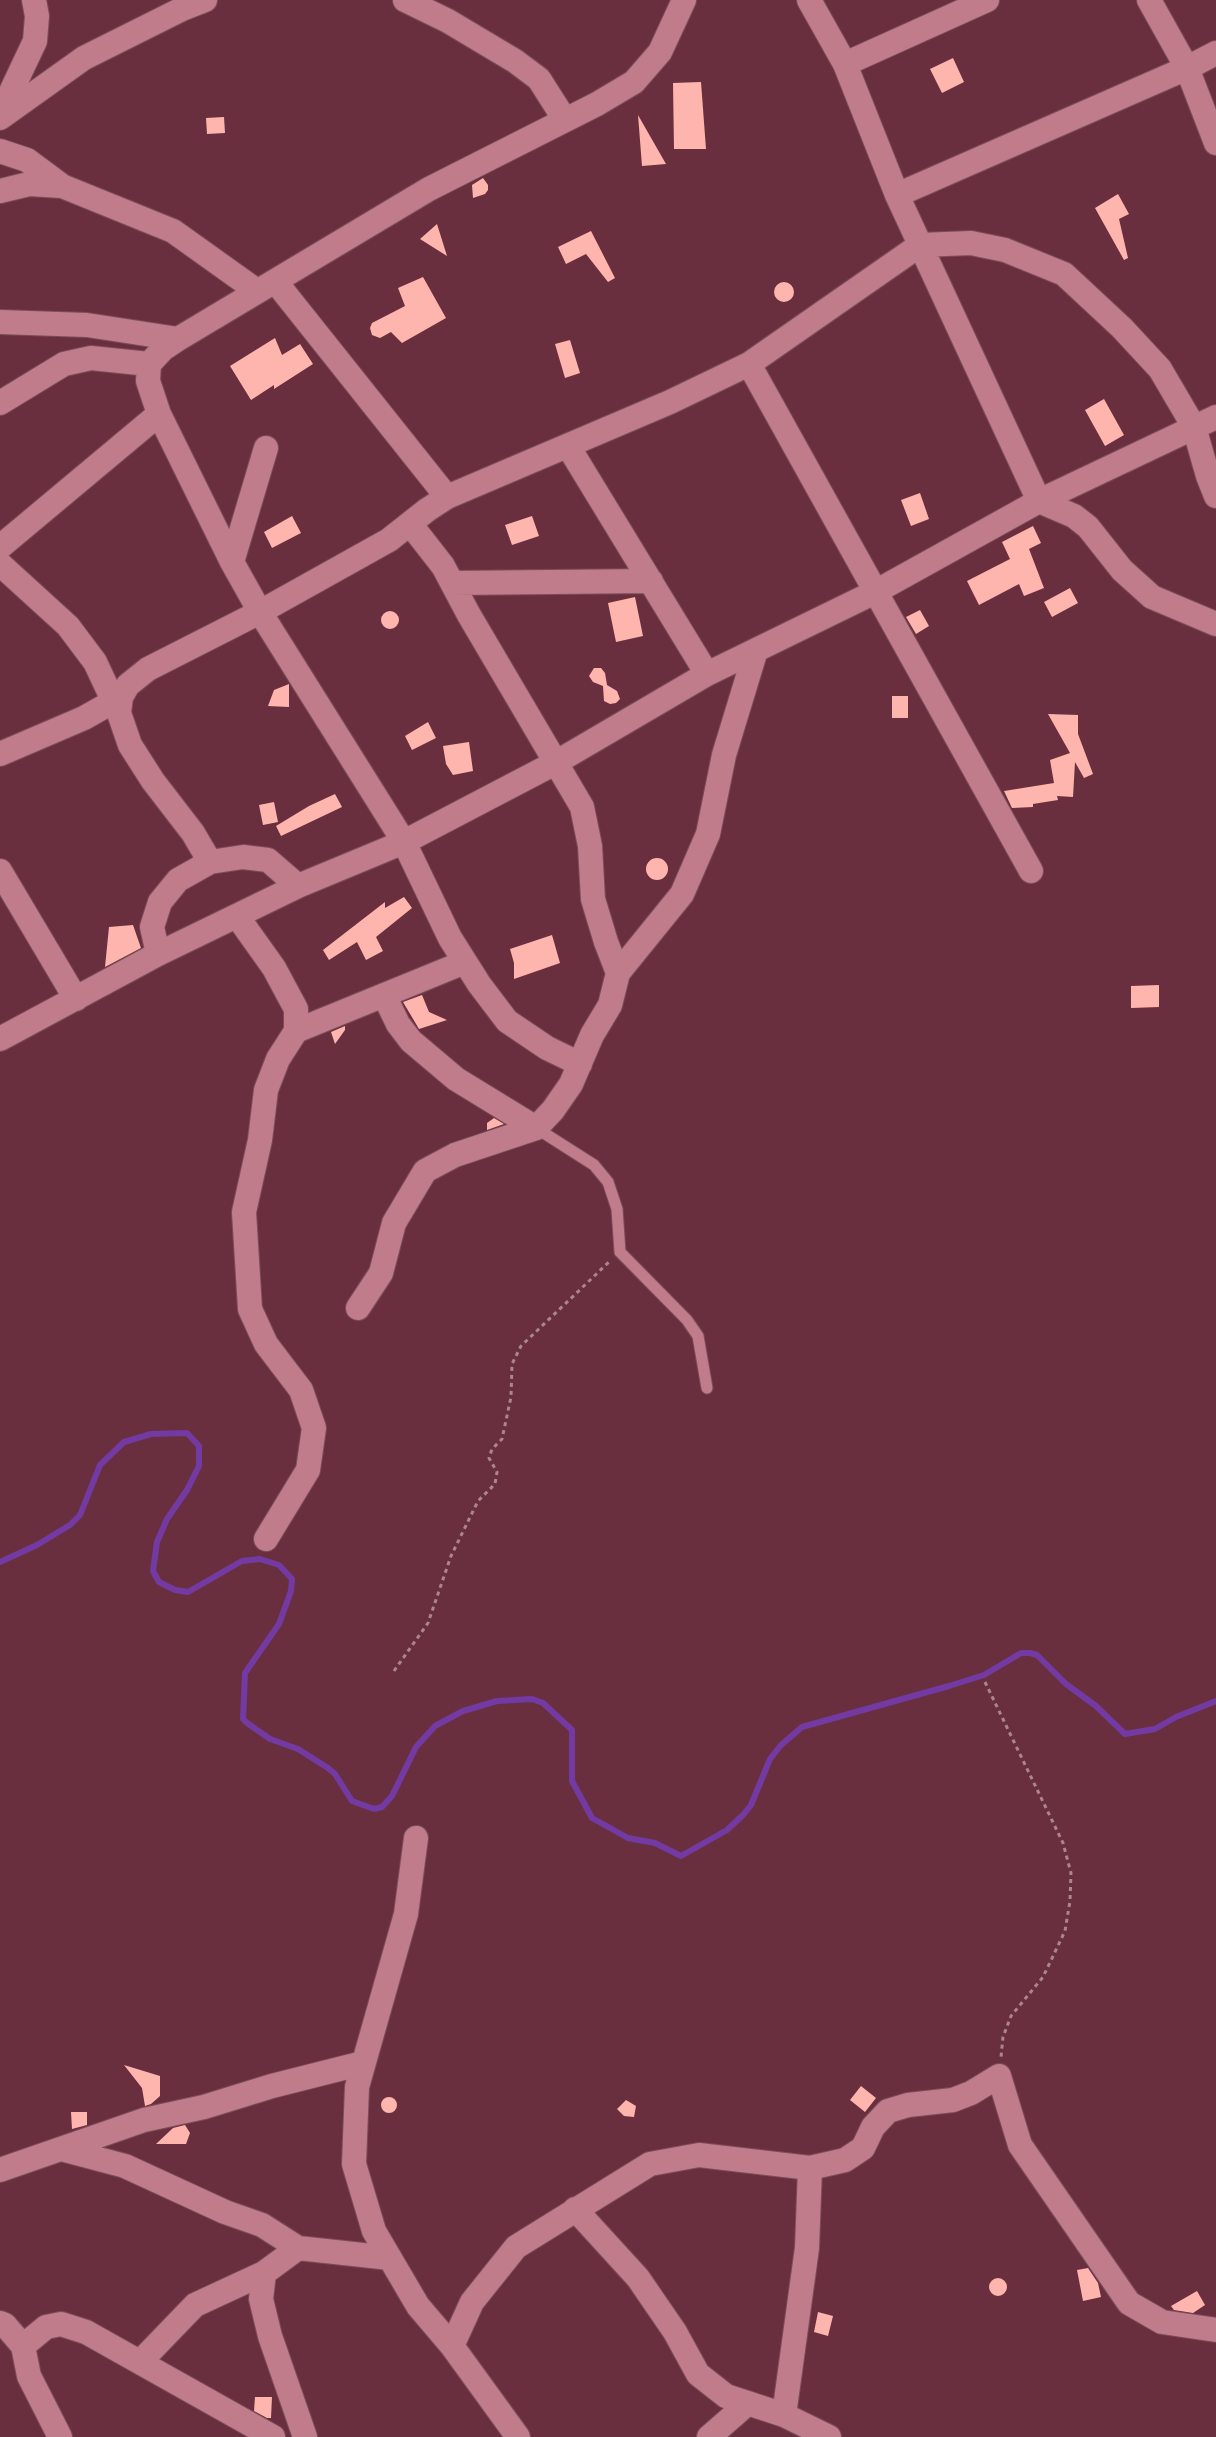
<!DOCTYPE html>
<style>
body{margin:0}
canvas{display:block;background:#6a2f3e}
</style>
<canvas width="1216" height="2437"></canvas>
<script>
const ctx = document.querySelector('canvas').getContext('2d');
ctx.lineJoin = 'round';
function toPath(rows) {
  const path = new Path2D();
  for (const r of rows) {
    if (r.length === 3) {
      path.moveTo(r[0] + r[2], r[1]);
      path.arc(r[0], r[1], r[2], 0, 2 * Math.PI);
      continue;
    }
    path.moveTo(r[0], r[1]);
    for (let i = 2; i < r.length; i += 2) path.lineTo(r[i], r[i + 1]);
  }
  return path;
}
function strokePath(path, color, width, dash) {
  ctx.strokeStyle = color;
  ctx.lineWidth = width;
  ctx.lineCap = dash ? 'butt' : 'round';
  ctx.setLineDash(dash || []);
  ctx.stroke(path);
}
function fill(path, color) {
  ctx.fillStyle = color;
  ctx.fill(path, 'evenodd');
}
const stream = toPath([
 [0,1562,37,1545,70,1525,80,1515,100,1465,124,1442,151,1434,187,1433,199,1446,199,1466,187,1490,167,1519,157,1542,153,1571,159,1582,175,1590,188,1592,242,1561,260,1559,279,1565,292,1579,291,1591,279,1624,245,1673,243,1719,247,1723,270,1739,298,1749,328,1768,335,1774,352,1801,374,1809,382,1807,392,1796,416,1747,435,1726,463,1711,497,1701,532,1699,543,1703,572,1730,572,1781,592,1818,628,1838,655,1843,681,1856,727,1830,743,1815,751,1805,770,1759,781,1745,802,1727,949,1686,984,1675,1021,1653,1030,1653,1037,1655,1066,1684,1096,1706,1125,1734,1155,1729,1176,1717,1216,1701]
]);
const building = toPath([
 [953,58,964,82,942,93,930,69],
 [701,82,706,149,674,149,673,83],
 [638,115,666,164,642,166],
 [224,117,225,133,207,134,206,118],
 [483,178,488,185,488,190,485,194,473,198,472,185],
 [1118,194,1129,214,1119,219,1128,258,1124,260,1095,208],
 [437,224,447,256,420,239],
 [591,231,615,278,608,282,586,254,566,264,558,247],
 [423,277,446,318,402,343,391,332,380,338,372,335,370,328,372,323,405,306,398,288],
 [784,292,10],
 [275,338,282,355,300,344,313,364,274,389,274,385,251,400,230,366],
 [570,340,580,373,565,378,555,344],
 [1104,399,1124,435,1105,446,1085,410],
 [920,493,929,519,911,526,901,500],
 [292,516,301,533,272,548,264,532],
 [532,516,539,536,512,545,505,525],
 [1033,526,1041,543,1029,549,1044,588,1024,596,1019,584,979,605,967,581,1010,559,1002,542],
 [1070,588,1078,603,1052,617,1044,602],
 [635,597,643,636,616,642,608,603],
 [920,610,929,626,916,634,906,617],
 [390,620,9],
 [594,668,601,668,605,673,607,685,617,691,620,699,616,703,610,704,604,701,603,686,593,682,589,676],
 [289,684,289,707,268,706,274,690],
 [892,696,908,696,908,718,892,718],
 [1048,714,1078,715,1078,734,1093,774,1084,778,1075,762,1073,797,1057,796,1058,800,1033,804,1033,807,1012,808,1004,791,1054,783,1050,760,1070,753],
 [428,722,436,738,412,750,405,736],
 [469,742,473,771,453,775,446,764,443,746],
 [335,794,342,807,281,836,276,826,309,806],
 [274,802,278,822,263,825,259,805],
 [657,869,11],
 [404,897,412,908,376,937,383,951,366,960,357,942,329,960,323,950,385,902,385,908],
 [133,925,141,948,105,967,109,927],
 [552,935,560,963,514,979,514,963,510,949],
 [1159,985,1159,1007,1131,1008,1131,986],
 [422,995,429,1012,447,1020,419,1029,403,1002],
 [345,1026,345,1030,335,1044,331,1032],
 [494,1118,504,1124,487,1130,487,1123],
 [124,2065,160,2076,160,2096,151,2104,145,2106,142,2088],
 [861,2086,876,2098,865,2112,850,2100],
 [389,2105,8],
 [626,2100,636,2106,634,2117,624,2116,617,2109],
 [71,2112,87,2112,87,2125,72,2129],
 [185,2125,190,2133,186,2144,156,2144,173,2128],
 [1088,2268,1098,2283,1101,2297,1083,2301,1077,2270],
 [998,2287,9],
 [1197,2291,1205,2305,1193,2313,1174,2310,1171,2306],
 [818,2312,833,2316,828,2336,814,2332],
 [255,2397,272,2397,271,2418,267,2418,254,2411]
]);
const path = toPath([
 [394,1671,428,1623,451,1556,478,1501,495,1484,497,1472,489,1458,492,1449,502,1439,511,1397,512,1364,521,1346,610,1261],
 [985,1682,1063,1843,1071,1873,1070,1901,1065,1931,1043,1977,1011,2016,1003,2037,1001,2057]
]);
const lane = toPath([
 [536,1128,594,1165,608,1182,617,1209,620,1252,687,1320,698,1336,707,1388]
]);
const street = toPath([
 [405,0,448,21,515,61,539,79,565,120],
 [809,0,845,64,897,195,1039,501,1074,516,1088,527,1122,570,1152,597,1216,624],
 [1149,0,1187,68,1216,143],
 [845,64,987,0],
 [0,115,35,41,37,16,34,0],
 [0,118,84,58,182,9,205,0],
 [0,151,27,160,62,186],
 [0,191,29,184,62,186,173,231,257,291],
 [897,195,1187,68,1216,53],
 [275,281,447,497],
 [0,322,87,325,178,339],
 [749,364,1031,871],
 [0,403,64,364,91,358,149,364],
 [568,446,707,674],
 [411,525,443,566,469,615,582,807,590,846,593,899,606,942,618,973],
 [0,547,159,414],
 [232,562,266,448],
 [0,564,68,626,95,662,119,713],
 [452,583,651,581],
 [0,754,84,718,114,701],
 [210,862,193,833,153,781,130,745,119,713,121,697,128,685,148,669,260,612,389,540,427,510,447,497,670,402,749,364,920,245,971,243,1005,250,1064,274,1122,328,1160,369,1194,427,1208,476,1216,496],
 [0,871,76,999],
 [237,916,274,968,296,1009,296,1031,278,1059,266,1090,260,1140,244,1212,250,1309,266,1344,301,1390,314,1428,308,1470,266,1539],
 [158,954,152,927,160,902,178,880,210,862,243,857,268,860,298,886],
 [384,995,398,1024,411,1041,456,1079,536,1128],
 [296,1031,465,962],
 [0,1039,158,954,298,886,404,842,555,763,707,674,875,592,1039,501,1216,417],
 [580,1064,547,1048,507,1021,479,984,450,938,404,842,260,612,232,562,159,414,148,381,149,364,163,349,178,339,429,189,597,104,634,82,660,52,684,0],
 [358,1308,381,1273,394,1223,425,1171,455,1155,536,1128,553,1110,571,1084,592,1035,610,1005,618,973,682,894,708,834,724,755,756,650],
 [416,1838,406,1914,357,2087,354,2164,374,2231,418,2306,452,2346,518,2437],
 [61,2149,125,2166,225,2212,262,2225,298,2248],
 [0,2170,144,2120,204,2107,272,2086,363,2063],
 [575,2209,638,2278,675,2332,698,2374,726,2396,784,2415,829,2437],
 [0,2323,5,2325,23,2346,29,2376,60,2437],
 [23,2346,46,2327,61,2324,86,2332,273,2437],
 [452,2346,472,2302,516,2247,650,2164,699,2155,810,2168,845,2160,863,2148,873,2127,888,2111,908,2105,953,2100,971,2093,999,2076,1020,2145,1129,2303,1162,2322,1216,2330],
 [140,2362,195,2305,264,2273],
 [784,2415,807,2248,810,2168],
 [305,2437,270,2336,261,2299,264,2273,298,2248,390,2258],
 [709,2437,748,2403]
]);
strokePath(stream, '#733aa3', 6);
fill(building, '#feb5ae');
strokePath(lane, '#7b4d5a', 13);
strokePath(street, '#7b4d5a', 26);
strokePath(path, '#ac858e', 3, [4, 4]);
strokePath(lane, '#c07c8b', 11);
strokePath(street, '#c07c8b', 24);
</script>
